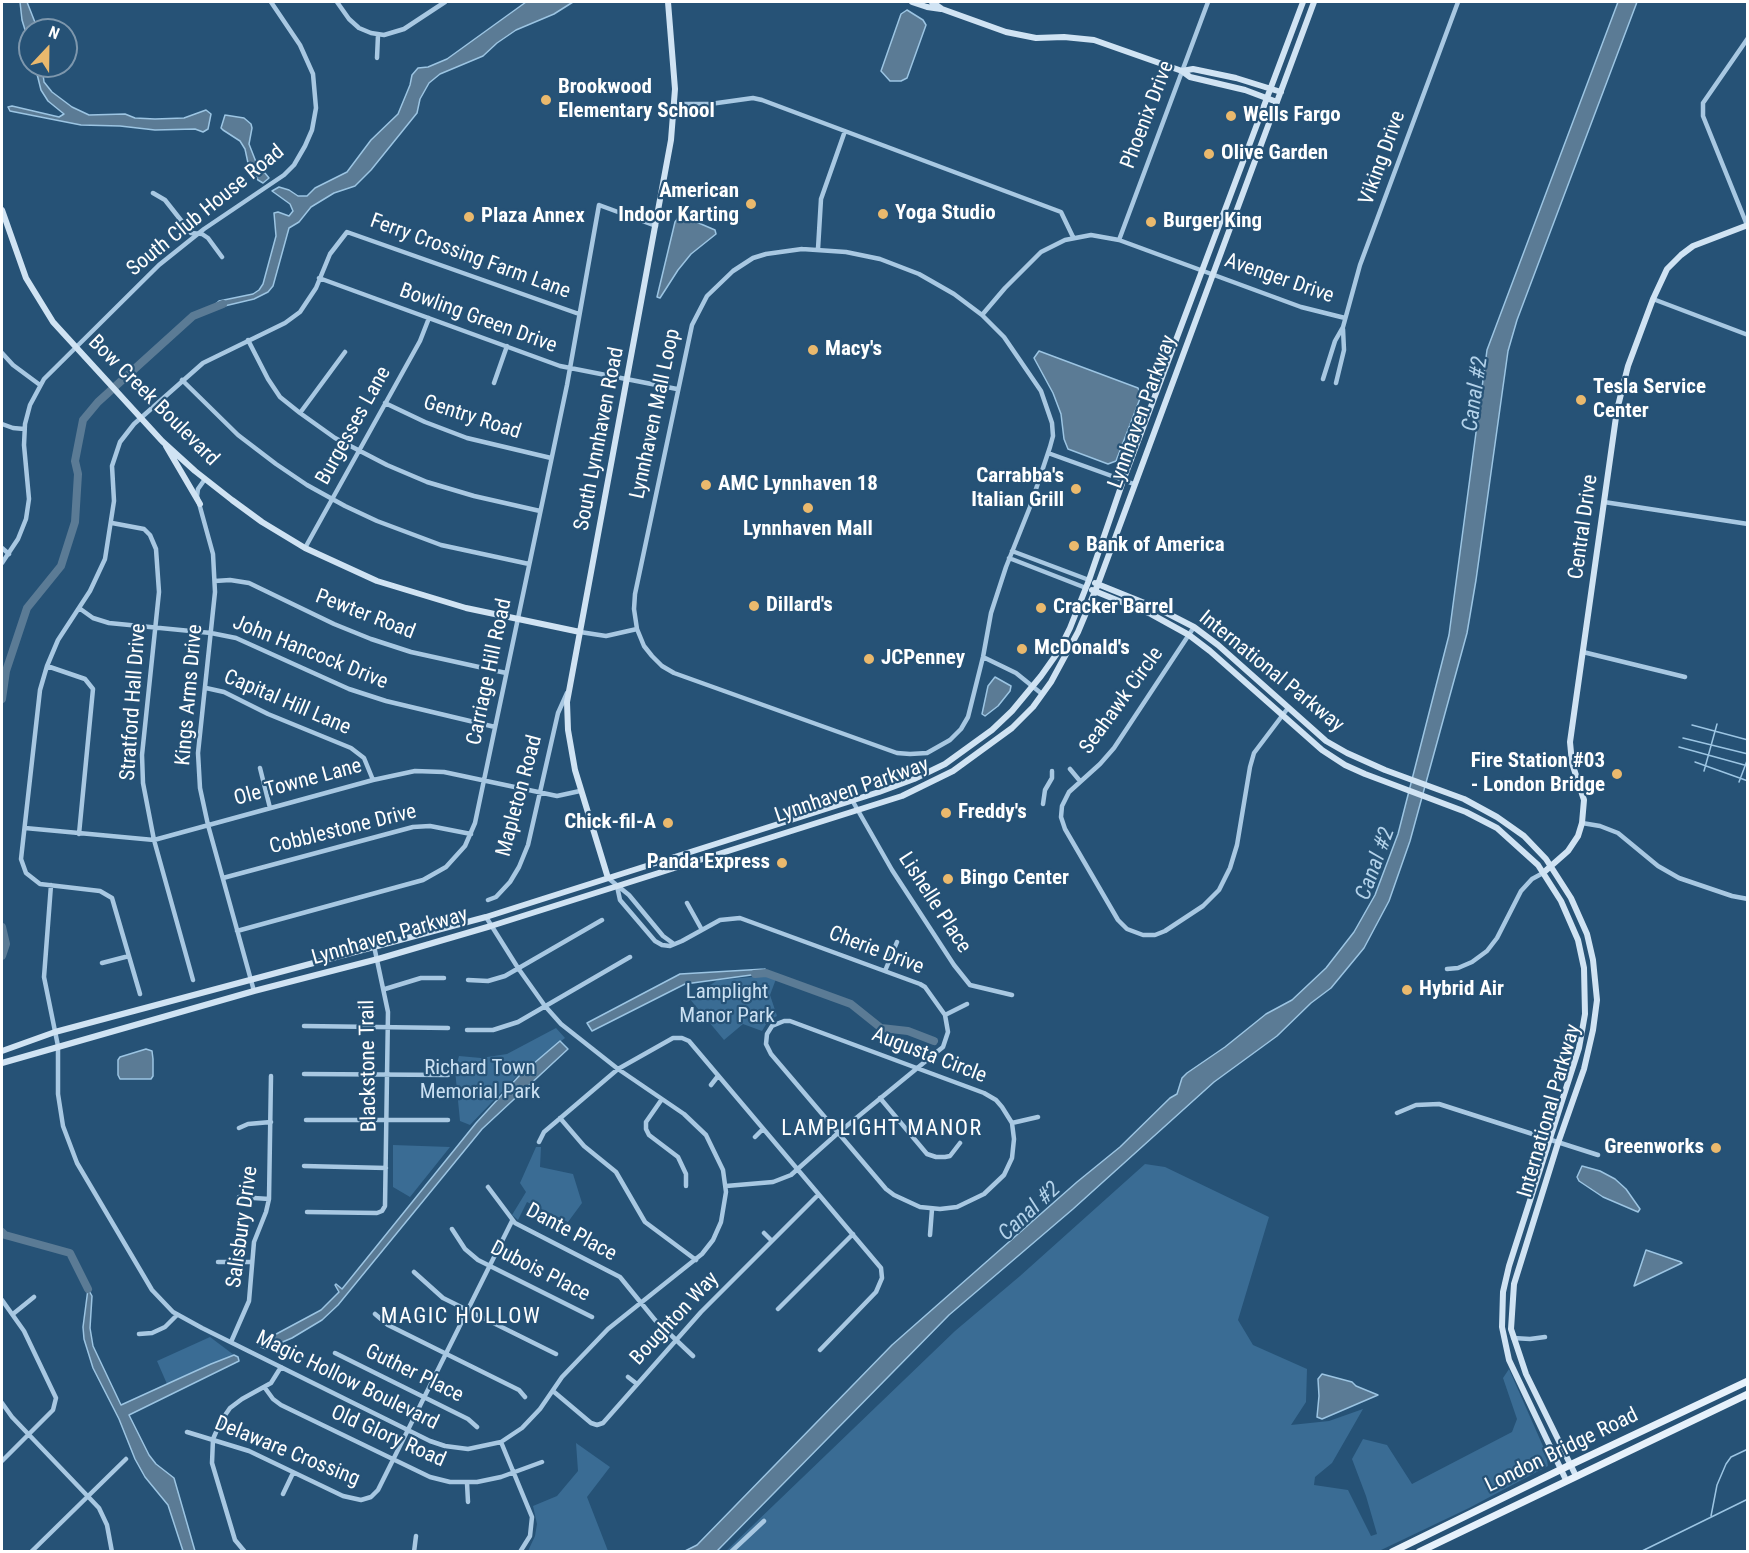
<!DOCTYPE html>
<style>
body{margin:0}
#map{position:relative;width:1749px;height:1553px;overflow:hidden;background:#265276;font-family:"Roboto Condensed",sans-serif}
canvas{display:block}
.frame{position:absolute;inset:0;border:3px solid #fff;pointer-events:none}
.north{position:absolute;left:18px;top:18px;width:60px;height:60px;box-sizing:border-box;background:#265276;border:2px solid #7d97ad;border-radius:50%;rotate:22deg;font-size:16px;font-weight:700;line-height:24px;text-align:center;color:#fff}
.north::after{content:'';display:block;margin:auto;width:21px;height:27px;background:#eab96d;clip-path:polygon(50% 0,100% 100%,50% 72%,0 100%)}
</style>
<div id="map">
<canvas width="1749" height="1553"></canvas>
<div class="frame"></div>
<div class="north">N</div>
</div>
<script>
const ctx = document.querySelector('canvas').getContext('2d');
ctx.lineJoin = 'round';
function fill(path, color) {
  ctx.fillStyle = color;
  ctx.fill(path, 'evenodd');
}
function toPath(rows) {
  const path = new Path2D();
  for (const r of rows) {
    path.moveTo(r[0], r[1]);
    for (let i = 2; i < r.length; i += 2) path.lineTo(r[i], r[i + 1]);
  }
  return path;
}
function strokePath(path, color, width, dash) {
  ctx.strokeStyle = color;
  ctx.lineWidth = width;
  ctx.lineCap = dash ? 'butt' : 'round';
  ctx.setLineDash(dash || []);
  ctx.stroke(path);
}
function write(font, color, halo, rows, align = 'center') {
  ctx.font = font + ' "Roboto Condensed",sans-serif';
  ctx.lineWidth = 4.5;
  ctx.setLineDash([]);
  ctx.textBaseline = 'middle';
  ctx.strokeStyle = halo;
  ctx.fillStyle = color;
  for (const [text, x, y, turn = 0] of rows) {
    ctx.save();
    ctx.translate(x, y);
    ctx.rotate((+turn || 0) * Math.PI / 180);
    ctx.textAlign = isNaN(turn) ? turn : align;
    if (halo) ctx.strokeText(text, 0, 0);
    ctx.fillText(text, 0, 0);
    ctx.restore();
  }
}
const green = toPath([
 [763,976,776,979,770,995,777,1016,768,1021,762,1031,743,1024,724,1040,689,998,718,980],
 [556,1028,565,1038,516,1077,470,1125,460,1121,455,1070,459,1056,481,1058,507,1054],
 [393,1145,450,1147,410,1197,393,1187],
 [536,1147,541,1147,540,1167,573,1174,582,1203,568,1222,527,1202,518,1220,512,1215,526,1192,520,1183],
 [1145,1164,1165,1167,1269,1217,1238,1320,1253,1345,1307,1369,1306,1402,1291,1425,1329,1421,1363,1409,1332,1463,1315,1477,1314,1485,1348,1490,1371,1536,1377,1534,1366,1496,1352,1459,1363,1439,1387,1445,1412,1484,1512,1432,1517,1419,1503,1378,1509,1369,1546,1453,1548,1466,1469,1508,1379,1551,725,1552,955,1331,1020,1276],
 [210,1337,234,1355,167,1384,157,1361],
 [576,1443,610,1467,587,1497,608,1551,528,1551,535,1536,537,1524,533,1506,557,1496,578,1471]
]);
const water = toPath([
 [20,2,27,2,38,30,30,30,30,46,22,20,20,2],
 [526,2,573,2,554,14,516,30,497,43,483,56,440,74,429,83,420,99,417,113,371,170,355,186,334,193,311,207,299,222,289,228,273,286,268,292,254,299,216,308,212,307,219,301,253,294,259,290,263,284,276,236,274,213,278,212,289,216,293,211,290,204,272,191,279,187,289,190,298,196,307,196,315,188,347,172,371,140,398,114,410,85,412,75,418,68,428,67,447,59,526,2],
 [1618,2,1637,2,1517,320,1508,351,1476,580,1467,633,1410,841,1389,901,1364,948,1331,988,1311,1003,1277,1036,1214,1082,1073,1209,949,1315,717,1551,683,1552,697,1545,892,1345,1077,1182,1120,1147,1170,1098,1177,1094,1182,1078,1187,1073,1225,1047,1266,1014,1292,1000,1326,968,1354,932,1375,895,1398,834,1449,635,1487,350,1618,2],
 [907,10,923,20,926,25,907,78,901,81,890,81,881,71,901,14,907,10],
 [35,66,42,66,44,82,52,92,72,107,89,115,125,114,135,118,155,119,184,118,206,110,211,114,208,129,203,132,195,129,155,130,120,126,81,125,10,111,8,107,12,106,59,117,64,114,48,101,41,90,35,66],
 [225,115,244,118,251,124,252,128,249,144,256,162,269,178,263,183,258,180,248,163,245,149,240,141,223,130,221,128,225,115],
 [678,218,687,218,715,230,716,234,691,254,678,270,660,298,657,297,675,222,678,218],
 [1039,351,1138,388,1141,396,1116,461,1108,464,1068,449,1064,439,1061,414,1053,393,1034,358,1039,351],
 [995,677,1011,686,1010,691,998,706,985,716,982,714,988,686,995,677],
 [765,969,766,973,685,984,592,1031,587,1023,680,974,765,969],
 [560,1041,568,1049,482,1129,338,1305,322,1320,292,1338,266,1349,261,1347,267,1339,321,1310,339,1292,335,1285,336,1284,342,1289,476,1123,519,1076,560,1041],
 [146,1049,152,1051,153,1059,153,1076,151,1079,120,1079,118,1075,118,1060,120,1057,146,1049],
 [1582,1166,1600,1171,1615,1179,1626,1189,1640,1209,1638,1212,1603,1197,1579,1181,1577,1177,1582,1166],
 [1646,1250,1681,1262,1682,1263,1634,1286,1646,1250],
 [88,1289,92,1296,90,1328,93,1346,121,1405,211,1364,234,1355,238,1357,239,1361,129,1415,149,1455,156,1464,174,1478,195,1551,183,1551,168,1505,145,1477,135,1459,119,1419,93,1368,84,1339,83,1327,88,1289],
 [1322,1374,1352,1382,1356,1386,1378,1395,1322,1419,1317,1417,1319,1396,1318,1379,1322,1374]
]);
const stream = toPath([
 [1692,725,1748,740],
 [1683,738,1748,754],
 [1679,747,1748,766],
 [1695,762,1748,781],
 [1704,771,1717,724],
 [1739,782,1748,758],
 [1711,1516,1717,1485,1726,1464,1731,1457,1748,1449],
 [1640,1552,1748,1499]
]);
const river = toPath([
 [2,699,6,671,27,608,61,566,75,522,78,474,75,461,83,420,98,402,193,316,223,304],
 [2,927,6,944,2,956],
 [755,974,766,973,851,1004,881,1028,908,1031,934,1041],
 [2,1232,5,1235,70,1253,88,1289]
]);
const street = toPath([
 [337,2,349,19,359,28,371,33,384,35,404,29,445,2],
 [377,58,378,35],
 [675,104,710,104,753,98,762,100,1061,212,1073,237],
 [153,193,165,200,191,233,202,234,208,238,222,257],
 [1747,225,1703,116,1703,103,1748,38],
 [1119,240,1208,2],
 [802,249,846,252,880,259,919,274,954,294,982,315,1004,337,1041,391,1052,423,1053,436,1050,447,1030,507,1006,567,991,613,983,657,968,717,961,729,950,740,927,753,910,754,897,753,674,673,662,666,652,656,644,646,637,629,634,609,635,594,692,325,707,296,733,271,753,258,766,254,802,249],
 [818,249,821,199,845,131],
 [319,278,560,366,677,389],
 [1653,299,1748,335],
 [982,315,1005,288,1041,252,1065,240,1091,235,1119,240,1301,307,1345,318],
 [248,340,268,379,280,397,300,413,335,438,387,465,427,482,474,496,540,511],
 [2,353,13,365,40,385],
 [1323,379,1335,341,1343,327,1360,265,1458,2],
 [182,380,238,435,276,464,307,485,345,506,377,521,441,545,529,564],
 [494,383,507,346],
 [1336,383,1344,350,1343,329],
 [385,403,425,422,467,438,551,458],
 [300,413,345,352],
 [2,424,13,428,24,429],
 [1048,453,1134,484],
 [205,479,198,489,197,496,213,554,215,592,198,753,200,788,208,825,254,991],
 [1604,502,1748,524],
 [112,523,144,529,150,535,156,549,159,592,142,755,143,783,154,840,193,980],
 [2,548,9,554],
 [305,548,420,341,429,318],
 [1012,551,1089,580],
 [1009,558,1086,588],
 [2,563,18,539,26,519,29,499,24,445,25,424,30,405,44,379,159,265,204,229,284,175,294,165,305,146,312,130,316,108,313,74,300,45,271,2],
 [215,581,230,580,249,583,334,624,371,639,411,652,506,673],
 [79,608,93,618,109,623,211,633,236,638,349,689,386,701,495,727],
 [1194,627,1114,748,1100,764,1069,792,1062,806,1061,817,1065,829,1118,920,1127,929,1143,935,1155,935,1165,931,1203,906,1219,890,1230,868,1237,845,1250,767,1254,753,1288,708],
 [580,632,606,636,637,629],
 [1583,652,1685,677],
 [983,657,1016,673,1042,694],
 [47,666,85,679,93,689,79,834],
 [206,688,224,692,268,714,351,748,364,758,373,780],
 [260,768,270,808],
 [1070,769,1080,781],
 [852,800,892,870,954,965,970,985,1012,995],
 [1043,804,1045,790,1052,778,1052,771],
 [1582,823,1600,826,1618,833,1658,866,1679,878,1732,896,1748,899],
 [25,828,154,840,373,780,415,771,444,772,557,796,580,791],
 [223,878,413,827,430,826,471,834],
 [608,878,629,895,663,936,674,944],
 [51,885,44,977,58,1046,58,1094,63,1126,77,1163,152,1290,173,1312,202,1328,430,1441,445,1446,468,1449,501,1442,522,1428,540,1409,562,1377,608,1329,702,1254,713,1240,721,1222,726,1192,723,1170,706,1135,684,1114,618,1069,561,1024,545,1006,518,968,486,917],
 [617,886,620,900,655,941,662,945,670,946,682,941,720,920,740,918,920,984,925,987,945,1015,948,1032,943,1047,838,1133,791,1175,773,1182,726,1186],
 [488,900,496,897,510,882,519,867,528,845,558,713,567,693],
 [687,903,702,930],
 [237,931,423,880,446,867,465,846,475,823,567,385,599,205,656,226],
 [102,963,129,956],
 [1447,969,1458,968,1472,962,1487,951,1497,938,1521,891,1532,879,1543,873],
 [885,971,897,942],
 [468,980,488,981,505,976,602,920],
 [385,989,421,978,444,978],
 [140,994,112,898,100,891,40,884,26,873,21,859,40,690,47,666,58,640,90,591,105,559,114,501,112,466,120,442,134,424,203,363,285,323,300,312,316,288,330,254,347,232,579,314],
 [945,1015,967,1004],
 [784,1021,790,1021,984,1093,996,1100,1002,1107,1012,1123,1014,1139,1012,1158,1004,1175,984,1194,957,1207,940,1209,920,1207,894,1195,886,1189,771,1054,766,1044,767,1034,772,1026,784,1021],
 [304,1026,448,1028],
 [467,1030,493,1030,518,1022,630,957],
 [304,1074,448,1075],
 [711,1085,718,1076],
 [880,1098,927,1154,936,1157,945,1157,950,1156,960,1143],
 [662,1099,646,1122,646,1129,649,1135,678,1157,686,1174,686,1186],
 [1397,1113,1416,1105,1439,1104,1598,1155],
 [560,1118,584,1146,616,1172,645,1222,696,1260],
 [306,1120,448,1120],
 [1012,1123,1038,1117],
 [239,1128,248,1124,271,1122],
 [755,1137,763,1129],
 [539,1142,544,1132,618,1069,673,1038,682,1038,689,1041,881,1268,882,1278,876,1292,820,1350],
 [304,1166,386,1168],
 [488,1187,515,1223,620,1277,655,1320,693,1356],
 [239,1197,269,1199],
 [307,1212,377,1213,382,1211,385,1206,388,1012,374,946],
 [452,1229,465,1249,478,1260,592,1317],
 [764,1233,772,1241],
 [930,1235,932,1209],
 [218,1262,252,1262],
 [414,1272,443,1298,556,1354],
 [2,1300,24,1331,56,1398,53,1410,2,1461],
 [778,1309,853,1234],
 [13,1314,34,1297],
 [375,1314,388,1325,519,1390,525,1397],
 [139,1334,152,1333,165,1327,177,1315],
 [1513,1338,1530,1339,1545,1337],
 [231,1342,249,1301,254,1242,266,1212,269,1199,271,1076],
 [335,1353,468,1419,477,1427],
 [628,1377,637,1384],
 [265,1388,273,1399,281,1405,430,1477,450,1482,477,1482,501,1477,542,1462],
 [553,1391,591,1423,597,1425,603,1423,701,1312,818,1195],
 [2,1403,12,1417,99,1508,107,1525,112,1552],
 [187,1432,249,1451,343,1496,361,1500,371,1497,378,1490,512,1221],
 [501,1442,532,1517,530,1536,520,1552],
 [467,1483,468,1502],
 [283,1494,293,1473],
 [31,1552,126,1459],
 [245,1552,235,1540,212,1463,213,1439,221,1421,230,1408,242,1399,271,1383,281,1367],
 [414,1552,416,1536],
 [731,1552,764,1521]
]);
const secondary = toPath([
 [912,2,927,7,941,9],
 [932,2,942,9,1006,32,1036,38,1064,37,1094,40,1182,71,1190,77,1245,90,1277,102],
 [1182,71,1193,69,1236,78,1281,92],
 [2,210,26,278,53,322,162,441,195,471,232,500,262,522,305,548,377,581,466,608,580,632],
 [166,446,200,504],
 [1095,583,1157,608,1194,627,1218,645,1326,741,1347,753,1385,770,1464,799,1497,817,1524,836,1546,859,1571,898,1587,934,1593,960,1597,1000,1593,1030,1584,1069,1558,1143,1514,1284,1511,1329,1526,1374,1576,1476],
 [1092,590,1151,614,1189,635,1210,651,1322,750,1345,765,1365,774,1466,812,1497,828,1538,865,1561,901,1578,940,1584,968,1585,1014,1579,1048,1509,1266,1503,1292,1502,1327,1509,1360,1566,1480],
 [1543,873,1568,851,1578,836,1582,823,1584,800,1572,763,1570,742,1617,410,1628,366,1653,299,1667,269,1681,255,1693,246,1748,225],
 [608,878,575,770,568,730,567,702,671,140,675,89,668,2],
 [2,1051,55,1032,486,917,879,792,914,779,945,764,992,730,1012,711,1041,676,1058,652,1070,628,1089,580,1123,481,1303,2],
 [2,1063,254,991,378,959,491,926,902,796,953,771,1012,728,1033,707,1051,682,1078,632,1098,584,1314,2]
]);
const primary = toPath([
 [1392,1552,1570,1465,1748,1381],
 [1419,1552,1748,1394]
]);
const markers = [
 [546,100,6,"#eab96d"],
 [1231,116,6,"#eab96d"],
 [1209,154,6,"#eab96d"],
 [751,204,6,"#eab96d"],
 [883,214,6,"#eab96d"],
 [469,217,6,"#eab96d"],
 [1151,222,6,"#eab96d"],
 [813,350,6,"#eab96d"],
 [1581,400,6,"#eab96d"],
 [706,485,6,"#eab96d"],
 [1076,489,6,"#eab96d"],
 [808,508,6,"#eab96d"],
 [1074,546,6,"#eab96d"],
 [754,606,6,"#eab96d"],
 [1041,608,6,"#eab96d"],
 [1022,649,6,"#eab96d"],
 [869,659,6,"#eab96d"],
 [1617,774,6,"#eab96d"],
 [946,813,6,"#eab96d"],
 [668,823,6,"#eab96d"],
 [782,863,6,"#eab96d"],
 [948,879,6,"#eab96d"],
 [1407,990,6,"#eab96d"],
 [1716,1148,6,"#eab96d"]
];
const poiNames = [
 ["Brookwood",558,88],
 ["Elementary School",558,112],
 ["Wells Fargo",1243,116],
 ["Olive Garden",1221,154],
 ["American",739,192,"right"],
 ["Indoor Karting",739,216,"right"],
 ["Yoga Studio",895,214],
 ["Plaza Annex",481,217],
 ["Burger King",1163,222],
 ["Macy's",825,350],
 ["Tesla Service",1593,388],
 ["Center",1593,412],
 ["Carrabba's",1064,477,"right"],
 ["Italian Grill",1064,501,"right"],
 ["AMC Lynnhaven 18",718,485],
 ["Lynnhaven Mall",808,530,"center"],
 ["Bank of America",1086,546],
 ["Dillard's",766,606],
 ["Cracker Barrel",1053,608],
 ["McDonald's",1034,649],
 ["JCPenney",881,659],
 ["Fire Station #03",1605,762,"right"],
 ["- London Bridge",1605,786,"right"],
 ["Freddy's",958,813],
 ["Chick-fil-A",656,823,"right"],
 ["Panda Express",770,863,"right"],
 ["Bingo Center",960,879],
 ["Hybrid Air",1419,990],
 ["Greenworks",1704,1148,"right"]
];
const streetNames = [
 ["Phoenix Drive",1148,115,-69],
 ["Viking Drive",1383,158,-70],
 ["South Club House Road",206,211,-39],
 ["Ferry Crossing Farm Lane",470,257,20],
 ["Avenger Drive",1279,279,19],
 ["Bowling Green Drive",478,319,20],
 ["Bow Creek Boulevard",153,401,45],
 ["Lynnhaven Parkway",1143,412,-70],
 ["Lynnhaven Mall Loop",656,414,-78],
 ["Gentry Road",472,418,18],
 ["Burgesses Lane",354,426,-61],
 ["South Lynnhaven Road",600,439,-79],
 ["Central Drive",1584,527,-82],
 ["Pewter Road",365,615,21],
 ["John Hancock Drive",310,653,22],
 ["Carriage Hill Road",490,672,-78],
 ["International Parkway",1271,672,39],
 ["Kings Arms Drive",190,695,-85],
 ["Seahawk Circle",1122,701,-54],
 ["Stratford Hall Drive",134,702,-86],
 ["Capital Hill Lane",287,703,23],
 ["Ole Towne Lane",298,783,-15],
 ["Lynnhaven Parkway",852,791,-19],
 ["Mapleton Road",520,796,-75],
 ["Cobblestone Drive",343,830,-14],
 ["Lishelle Place",934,903,57],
 ["Lynnhaven Parkway",390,937,-16],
 ["Cherie Drive",876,951,21],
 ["Augusta Circle",929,1056,21],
 ["Blackstone Trail",369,1066,-91],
 ["International Parkway",1550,1111,-74],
 ["Salisbury Drive",243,1227,-82],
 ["Dante Place",571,1233,28],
 ["Dubois Place",540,1272,27],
 ["Boughton Way",675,1319,-47],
 ["Guther Place",414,1374,26],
 ["Magic Hollow Boulevard",347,1381,26],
 ["Old Glory Road",388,1437,24],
 ["London Bridge Road",1562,1451,-26],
 ["Delaware Crossing",287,1452,22]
];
const parkNames = [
 ["Lamplight",727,993],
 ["Manor Park",727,1017],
 ["Richard Town",480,1069],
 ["Memorial Park",480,1093]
];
const waterNames = [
 ["Canal #2",1476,394,-82],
 ["Canal #2",1376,864,-70],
 ["Canal #2",1030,1212,-43]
];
const neighbourhoodNames = [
 ["LAMPLIGHT MANOR",882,1129],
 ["MAGIC HOLLOW",461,1317]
];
fill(green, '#3a6c94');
fill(water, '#5b7b95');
strokePath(water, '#9cc5e3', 1.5);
strokePath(stream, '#9cc5e3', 1.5);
strokePath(river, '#5b7b95', 8);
strokePath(street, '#a8c8e2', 4.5);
strokePath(secondary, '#d0e3f3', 6);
strokePath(primary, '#e6f1fb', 7);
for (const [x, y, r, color] of markers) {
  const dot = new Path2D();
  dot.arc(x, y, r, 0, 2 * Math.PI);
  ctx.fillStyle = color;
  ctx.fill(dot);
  strokePath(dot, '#265276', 2);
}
write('bold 21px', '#fff', '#265276', poiNames, 'left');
write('21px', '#fff', '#265276', streetNames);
write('21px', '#cae0f2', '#265276', parkNames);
write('italic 22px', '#b3d2ea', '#265276', waterNames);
ctx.letterSpacing = '1.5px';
write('22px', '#fff', '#265276', neighbourhoodNames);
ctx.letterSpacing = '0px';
</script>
